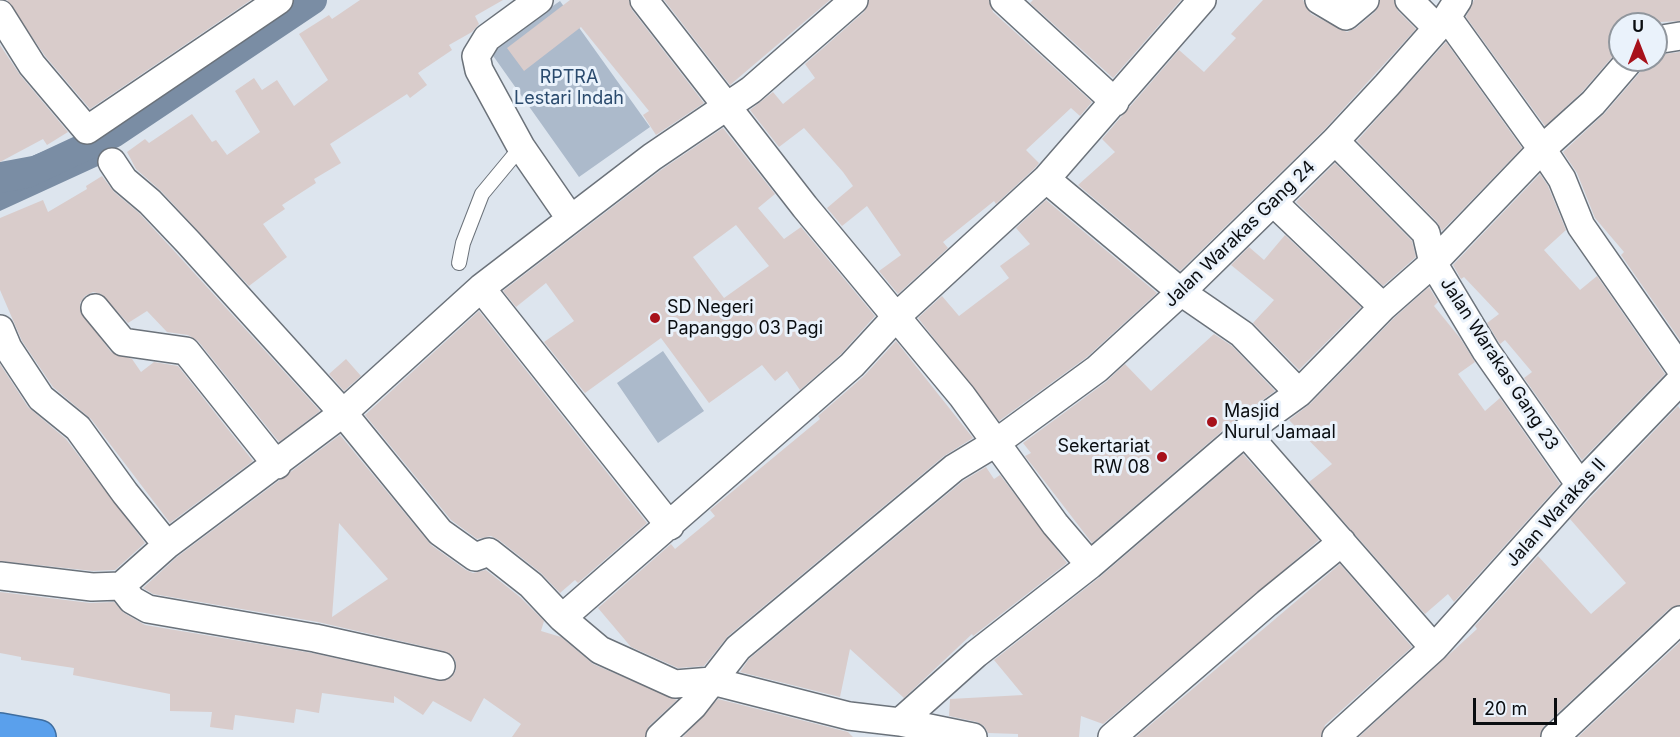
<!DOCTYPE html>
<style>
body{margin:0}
#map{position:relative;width:1680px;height:737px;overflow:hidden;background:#dde5ee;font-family:Inter,sans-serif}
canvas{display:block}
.north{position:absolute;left:1608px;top:12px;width:60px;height:60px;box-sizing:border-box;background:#eaf2fb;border:2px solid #90969d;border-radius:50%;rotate:0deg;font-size:16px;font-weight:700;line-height:24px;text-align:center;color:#0a0d10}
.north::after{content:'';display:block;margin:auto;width:21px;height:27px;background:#a7111b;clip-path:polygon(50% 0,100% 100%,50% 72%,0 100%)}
.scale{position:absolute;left:1473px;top:698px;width:84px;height:27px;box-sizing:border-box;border:3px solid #0a0d10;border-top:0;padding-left:8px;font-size:18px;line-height:21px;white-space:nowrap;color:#0a0d10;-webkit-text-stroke:4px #eaf2fb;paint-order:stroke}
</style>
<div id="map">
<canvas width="1680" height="737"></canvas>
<div class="north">U</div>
<div class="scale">20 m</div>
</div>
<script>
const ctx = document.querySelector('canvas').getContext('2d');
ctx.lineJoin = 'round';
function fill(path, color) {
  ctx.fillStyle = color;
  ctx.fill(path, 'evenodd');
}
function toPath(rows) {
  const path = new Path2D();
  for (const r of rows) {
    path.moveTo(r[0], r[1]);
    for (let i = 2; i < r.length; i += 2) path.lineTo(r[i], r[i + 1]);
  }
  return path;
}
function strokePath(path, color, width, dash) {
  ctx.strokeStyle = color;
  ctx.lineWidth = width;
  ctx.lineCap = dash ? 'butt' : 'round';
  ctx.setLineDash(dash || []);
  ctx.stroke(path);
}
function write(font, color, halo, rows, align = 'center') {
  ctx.font = font + ' Inter,sans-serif';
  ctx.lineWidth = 6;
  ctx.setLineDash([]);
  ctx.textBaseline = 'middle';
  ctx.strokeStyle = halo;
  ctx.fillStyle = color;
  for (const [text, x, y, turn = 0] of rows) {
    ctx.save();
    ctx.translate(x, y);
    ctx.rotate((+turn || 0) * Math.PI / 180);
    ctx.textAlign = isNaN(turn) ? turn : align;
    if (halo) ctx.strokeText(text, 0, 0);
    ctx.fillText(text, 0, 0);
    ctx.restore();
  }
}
const green = toPath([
 [560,1,650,127,579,177,489,50],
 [663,351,704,411,658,443,617,383]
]);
const water = toPath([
 [88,134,109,161,0,211,0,162,32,156]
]);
const canal = toPath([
 [0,179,27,174,113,134,313,0]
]);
const building = toPath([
 [7,0,251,0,90,109,45,56],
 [360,0,503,0,475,16,479,24,472,32,449,45,452,50,418,73,427,85,410,98,407,94,330,144,341,163,314,179,316,183,282,205,285,209,263,224,287,257,249,286,161,191,136,169,127,152,145,139,149,143,192,114,212,142,216,140,227,155,260,132,235,91,254,78,262,90,277,80,294,106,328,80,299,34,329,15,332,19],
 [570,0,629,0,632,10,704,103,656,135,643,115,649,111,581,27,524,71,507,48],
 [664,0,830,0,730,85],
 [869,0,989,0,993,12,1092,102,1080,116,1071,108,1026,150,1039,163,1035,168,996,204,994,201,943,242,948,248,898,294,879,271,901,255,867,206,842,226,827,208,853,186,843,172,804,128,779,147,750,110,773,92,783,104,815,78,805,64,864,12],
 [1033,0,1181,0,1113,78,1030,3],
 [1263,0,1303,0,1311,14,1347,32,1356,28,1375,12,1380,0,1394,0,1398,11,1416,29,1324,130,1180,271,1078,185,1115,152,1102,139,1179,50,1204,72,1236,38,1231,34],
 [1474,0,1680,0,1680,21,1620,24,1620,48,1582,92,1545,126,1466,17],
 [1446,42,1522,148,1442,231,1437,222,1357,141],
 [0,45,20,75,68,132,47,145,43,139,0,162],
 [1680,52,1680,340,1621,255,1624,252,1595,218,1577,173,1563,152,1605,113,1642,70,1645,60,1656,60,1656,55],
 [723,128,775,194,758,208,784,239,801,227,875,316,841,354,800,390,787,371,775,381,762,365,709,403,661,338,585,393,544,342,574,321,546,283,516,307,503,291,661,170],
 [736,225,769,266,724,298,693,257],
 [1335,163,1412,241,1416,257,1383,286,1296,202],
 [1540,174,1548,186,1566,230,1544,250,1580,290,1597,276,1665,374,1582,460,1524,378,1532,372,1505,340,1500,344,1487,323,1499,314,1464,277,1461,279,1453,265],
 [102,176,114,192,139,213,176,253,320,411,279,442,198,341,188,335,167,332,147,311,128,323,101,294,93,292,85,296,80,303,80,311,111,352,132,359,141,372,154,362,178,366,253,461,170,523,91,419,53,387,22,341,0,290,0,218,43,200,48,212,87,189,86,186],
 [1046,200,1157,293,1087,357,999,421,918,318,942,296,959,316,1009,278,1000,266,1030,244,1016,228],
 [1285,235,1361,307,1299,370,1253,323,1274,300,1231,265,1249,247,1264,260],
 [1429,287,1438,302,1434,306,1460,338,1475,362,1458,374,1485,411,1500,398,1560,484,1454,602,1448,594,1425,614,1309,482,1332,464,1289,420,1310,404,1394,318],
 [479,311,647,523,578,583,575,580,560,593,541,573,499,540,491,536,477,539,451,520,365,415],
 [1214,334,1232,346,1275,391,1235,420,1092,543,1025,456,1031,453,1023,443,1106,382,1125,364,1151,391],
 [896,341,973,438,944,456,728,636,704,666,678,668,631,647,598,608,671,544,675,549,715,516,710,510,820,419,818,416,864,376],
 [346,359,361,376,344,391,329,374],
 [0,364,28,407,66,439,145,543,115,570,93,571,0,561],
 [1678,406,1680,409,1680,605,1669,609,1544,726,1540,737,1359,737,1477,629,1475,626,1538,556,1591,614,1626,583,1570,519],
 [340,435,431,545,466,570,473,573,486,570,520,597,544,621,541,631,561,637,593,664,677,700,649,726,645,737,512,737,521,724,484,698,471,722,433,701,423,715,394,696,394,703,322,693,319,713,296,709,294,723,235,715,233,730,210,727,212,712,170,711,170,694,73,675,74,668,21,660,21,657,0,653,0,592,90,603,114,602,124,613,145,625,312,653,438,681,452,677,456,670,456,662,452,655,444,651,318,622,153,594,143,588,177,557],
 [339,523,388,579,332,617],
 [1243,454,1319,540,1103,724,1081,716,1079,737,1018,737,1018,734,988,733,984,726,977,722,949,716,950,699,1023,695,994,660,1100,577],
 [986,467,994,479,1000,475,1067,563,973,636,972,634,904,698,850,649,840,697,740,672,749,659,963,481],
 [1340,564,1412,647,1325,725,1321,737,1136,737],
 [1680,642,1680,737,1578,737],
 [718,699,848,732,853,737,683,737]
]);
const service = toPath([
 [459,263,463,243,482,194,521,147]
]);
const minor = toPath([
 [539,0,487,38,476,56,479,70,521,147,570,218],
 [644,0,805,207,962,396,1055,524,1090,565],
 [1004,0,1115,102],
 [1319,0,1346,16,1365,0],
 [1409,0,1437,28],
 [0,14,32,65,87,130,279,0],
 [1447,17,1542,149,1562,179,1581,226,1680,368],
 [1656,40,1680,36],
 [1335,141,1426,233,1433,263,1486,351,1580,485],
 [112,162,124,180,150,202,188,242,343,413,440,532,475,557,489,552,531,585,562,618,600,650,675,684,712,681,849,716,900,722,973,737],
 [1046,179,1181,292,1242,334,1299,393],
 [1274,203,1383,307],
 [481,288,670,526],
 [95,308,123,342,186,351,277,465],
 [0,329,8,348,41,398,78,428,125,493,167,545],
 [1245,432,1434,648],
 [0,576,92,587,121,586,167,545,343,413,481,288,652,157,751,90,854,0],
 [121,586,132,600,148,609,315,638,441,666],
 [562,618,852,365,897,316,1046,179,1202,0],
 [900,722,976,654,1090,565,1245,432,1299,393,1383,307,1433,263,1542,149,1593,103,1630,60],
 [660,737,693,706,738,648,954,468,997,442,1097,369,1181,292,1335,141,1387,85,1447,17,1458,0],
 [1112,737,1267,603,1342,542],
 [1336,737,1434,648,1580,485,1680,381],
 [1555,737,1680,620]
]);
const motorway = toPath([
 [0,730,39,737]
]);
const markers = [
 [655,318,6,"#a7111b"],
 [1212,422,6,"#a7111b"],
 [1162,457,6,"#a7111b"]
];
const parkNames = [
 ["RPTRA",569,78],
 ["Lestari Indah",569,99]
];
const streetNames = [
 ["Jalan Warakas Gang 24",1240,234,-44],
 ["Jalan Warakas Gang 23",1499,364,57],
 ["Jalan Warakas II",1556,513,-48]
];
const poiNames = [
 ["SD Negeri",667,308],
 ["Papanggo 03 Pagi",667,329],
 ["Masjid",1224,412],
 ["Nurul Jamaal",1224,433],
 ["Sekertariat",1150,447,"right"],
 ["RW 08",1150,468,"right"]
];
fill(green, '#acbacb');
fill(water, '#7a8da4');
strokePath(canal, '#7a8da4', 28);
fill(building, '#d9cccb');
strokePath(service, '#6b727a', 16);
strokePath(minor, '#6b727a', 30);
strokePath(motorway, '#3e6d9f', 36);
strokePath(service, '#fff', 14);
strokePath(minor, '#fff', 27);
strokePath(motorway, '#5aa0ec', 33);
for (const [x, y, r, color] of markers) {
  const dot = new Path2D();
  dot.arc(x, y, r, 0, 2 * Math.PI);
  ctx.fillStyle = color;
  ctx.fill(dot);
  strokePath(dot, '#eaf2fb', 2);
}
write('18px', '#2a4a6d', '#eaf2fb', parkNames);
write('18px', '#0a0d10', '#eaf2fb', streetNames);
write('18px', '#0a0d10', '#eaf2fb', poiNames, 'left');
</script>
